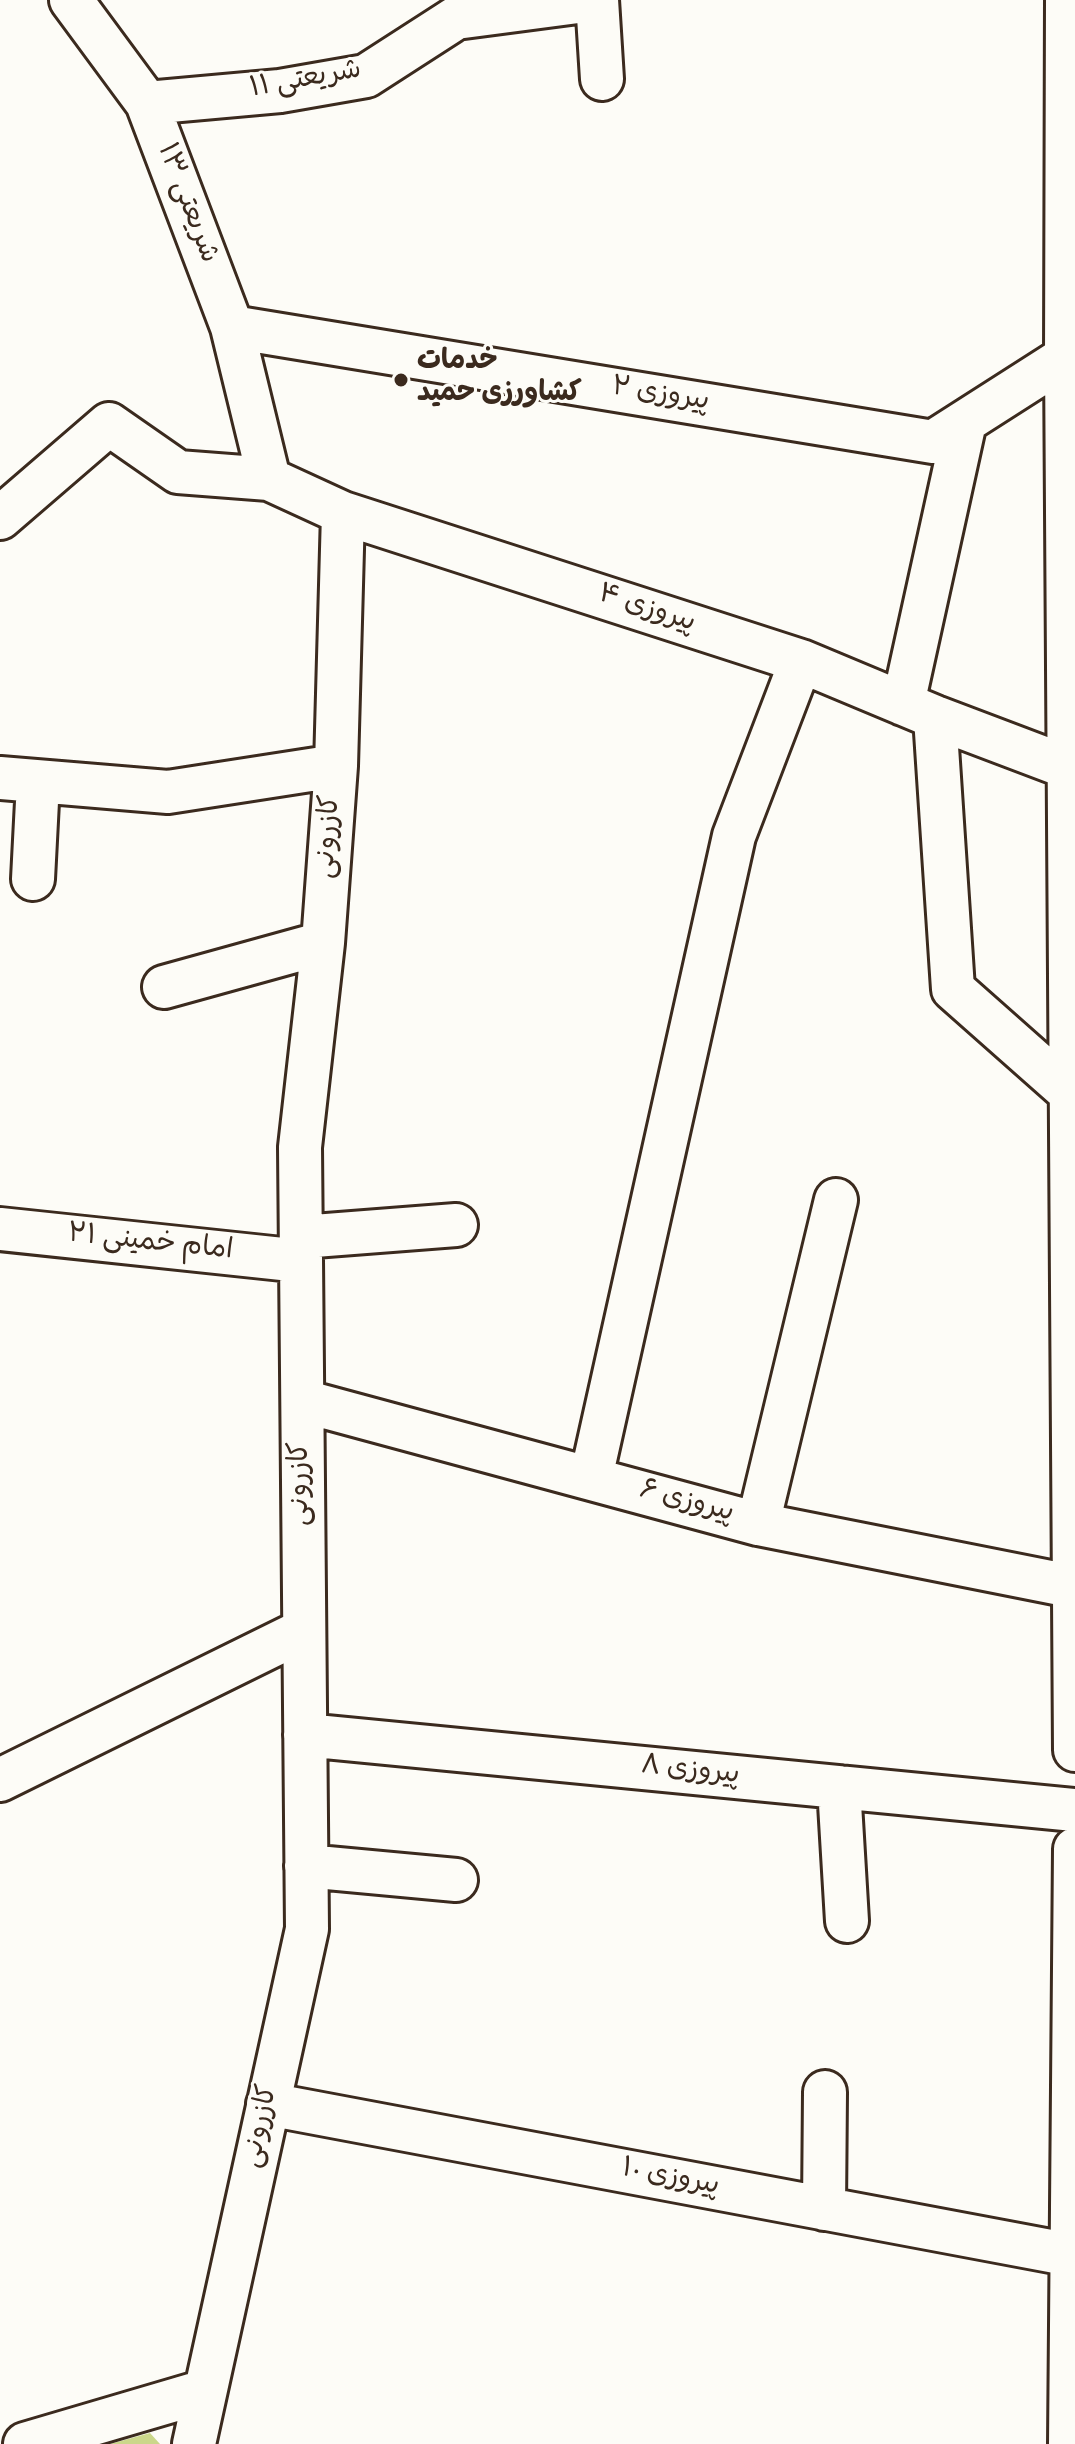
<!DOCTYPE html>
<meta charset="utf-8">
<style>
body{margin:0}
canvas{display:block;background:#fdfcf7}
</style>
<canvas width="1075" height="2444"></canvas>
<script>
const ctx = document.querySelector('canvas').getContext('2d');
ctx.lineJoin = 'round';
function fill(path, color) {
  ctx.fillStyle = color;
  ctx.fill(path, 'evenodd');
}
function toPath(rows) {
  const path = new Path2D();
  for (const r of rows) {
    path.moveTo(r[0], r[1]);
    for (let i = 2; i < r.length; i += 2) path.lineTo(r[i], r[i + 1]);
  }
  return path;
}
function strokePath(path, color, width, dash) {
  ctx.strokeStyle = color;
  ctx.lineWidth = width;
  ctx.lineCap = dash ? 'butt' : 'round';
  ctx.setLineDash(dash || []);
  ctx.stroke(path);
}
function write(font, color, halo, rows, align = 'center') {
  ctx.font = font + ' Dekko,"Playpen Sans Arabic",sans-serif';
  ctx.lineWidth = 6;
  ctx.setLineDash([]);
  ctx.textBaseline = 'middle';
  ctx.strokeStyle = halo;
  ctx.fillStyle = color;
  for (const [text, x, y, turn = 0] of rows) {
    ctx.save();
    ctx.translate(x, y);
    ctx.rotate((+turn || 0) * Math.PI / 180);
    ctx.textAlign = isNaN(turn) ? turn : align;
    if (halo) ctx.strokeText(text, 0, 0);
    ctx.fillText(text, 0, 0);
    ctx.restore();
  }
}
const green = toPath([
 [150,2433,160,2444,110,2444]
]);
const minor = toPath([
 [71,0,147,103,232,327,269,479,343,513,801,661,935,717,1075,770],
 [597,0,602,79],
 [1067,0,1066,357,1075,1750],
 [147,103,280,91,366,76,456,18,593,0],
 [232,327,933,442,1066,357,1075,358],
 [0,518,109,424,178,472,269,479],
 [903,704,965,422],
 [935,717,953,989,1075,1097],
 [0,778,168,792,336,766],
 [33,879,38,782],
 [164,987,323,943],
 [0,1229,301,1261],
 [301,1237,456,1225],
 [303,1401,758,1524,1075,1587],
 [591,1478,734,836,801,661],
 [758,1524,836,1200],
 [305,1735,1075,1810],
 [0,1780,304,1630],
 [839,1787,847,1921],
 [306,1866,456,1880],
 [268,2104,1072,2255],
 [824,2209,825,2092],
 [25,2444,205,2391],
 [194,2444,307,1929,300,1147,323,943,336,766,343,513],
 [1070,2444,1075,1849]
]);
const markers = [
 [401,380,8,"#3b2a1e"]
];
const streetNames = [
 ["شریعتی ۱۱",306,82,-10],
 ["شریعتی ۱۳",185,204,69],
 ["پیروزی ۲",660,397,9],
 ["پیروزی ۴",646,611,18],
 ["کازرونی",331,837,-86],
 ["امام خمینی ۲۱",150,1245,6],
 ["کازرونی",303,1484,-90],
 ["پیروزی ۶",686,1504,15],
 ["پیروزی ۸",690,1773,6],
 ["کازرونی",263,2127,-78],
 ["پیروزی ۱۰",670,2180,11]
];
const poiNames = [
 ["خدمات",417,364],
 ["کشاورزی حمید",417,396]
];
fill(green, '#cbd78a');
strokePath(minor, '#3b2a1e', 48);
strokePath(minor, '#fdfcf7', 42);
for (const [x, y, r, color] of markers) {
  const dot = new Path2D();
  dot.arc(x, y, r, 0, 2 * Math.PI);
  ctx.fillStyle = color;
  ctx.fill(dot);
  strokePath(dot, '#fdfcf7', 3);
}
write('28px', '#3b2a1e', '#fdfcf7', streetNames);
write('bold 28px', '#3b2a1e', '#fdfcf7', poiNames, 'left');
</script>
